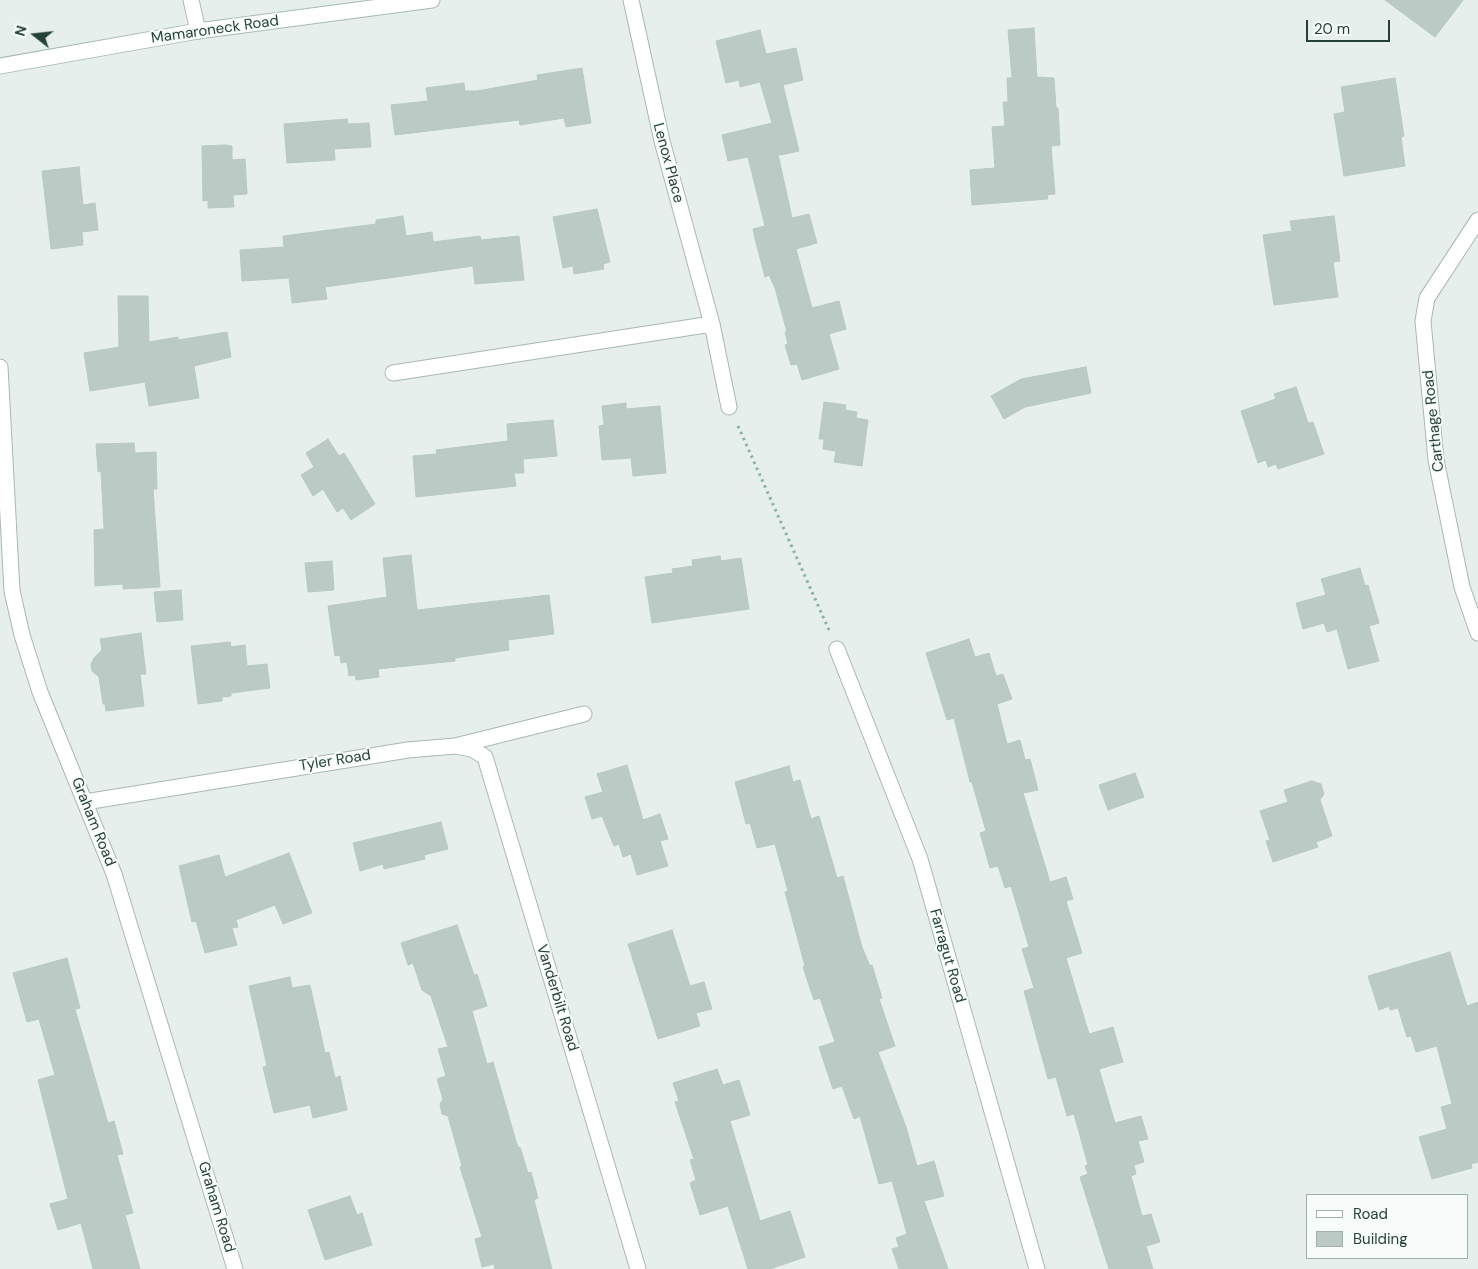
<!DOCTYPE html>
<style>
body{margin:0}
#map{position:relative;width:1478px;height:1269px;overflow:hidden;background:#e6efeb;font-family:"DM Sans",sans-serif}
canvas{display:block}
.legend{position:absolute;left:1306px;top:1194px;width:162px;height:65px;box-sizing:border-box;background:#f7fbf9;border:1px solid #a3b1ad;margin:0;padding:6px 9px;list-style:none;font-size:15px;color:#24423a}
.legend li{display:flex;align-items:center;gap:10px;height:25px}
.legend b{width:25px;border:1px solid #a3b1ad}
.north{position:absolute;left:10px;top:10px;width:50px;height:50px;-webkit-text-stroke:4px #f7fbf9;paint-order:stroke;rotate:286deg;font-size:14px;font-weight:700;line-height:20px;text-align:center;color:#24423a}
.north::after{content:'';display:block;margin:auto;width:18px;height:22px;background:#24423a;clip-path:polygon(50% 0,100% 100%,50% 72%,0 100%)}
.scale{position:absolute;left:1306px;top:20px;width:84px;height:22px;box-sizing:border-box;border:2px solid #24423a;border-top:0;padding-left:6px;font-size:15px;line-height:18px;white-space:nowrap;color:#24423a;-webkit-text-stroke:4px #f7fbf9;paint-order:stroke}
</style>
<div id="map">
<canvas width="1478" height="1269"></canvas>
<ul class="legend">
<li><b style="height:6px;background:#fff"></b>Road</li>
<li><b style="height:14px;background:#bbcac4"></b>Building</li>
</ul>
<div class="north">N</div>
<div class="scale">20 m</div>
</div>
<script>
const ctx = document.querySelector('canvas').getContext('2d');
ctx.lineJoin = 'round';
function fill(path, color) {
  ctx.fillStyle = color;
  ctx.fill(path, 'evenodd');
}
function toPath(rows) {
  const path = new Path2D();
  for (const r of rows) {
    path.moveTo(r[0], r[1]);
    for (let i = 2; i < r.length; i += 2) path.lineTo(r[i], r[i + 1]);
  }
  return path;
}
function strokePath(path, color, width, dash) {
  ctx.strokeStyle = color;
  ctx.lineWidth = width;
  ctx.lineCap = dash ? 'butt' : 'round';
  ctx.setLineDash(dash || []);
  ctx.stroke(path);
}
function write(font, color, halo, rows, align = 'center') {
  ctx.font = font + ' "DM Sans",sans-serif';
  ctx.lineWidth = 4;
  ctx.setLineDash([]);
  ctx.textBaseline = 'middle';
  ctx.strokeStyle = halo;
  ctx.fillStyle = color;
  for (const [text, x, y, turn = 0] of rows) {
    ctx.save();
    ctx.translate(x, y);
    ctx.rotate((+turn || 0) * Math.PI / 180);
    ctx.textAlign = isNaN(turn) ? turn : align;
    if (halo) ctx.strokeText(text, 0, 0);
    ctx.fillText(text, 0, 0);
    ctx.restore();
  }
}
const building = toPath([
 [1385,0,1463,0,1435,37,1385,0],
 [1034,28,1037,77,1054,78,1056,108,1058,108,1060,145,1051,146,1055,194,1047,195,1048,199,972,205,970,170,995,168,992,127,1005,126,1003,102,1008,102,1007,78,1012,78,1008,30,1034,28],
 [760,30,766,54,796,48,803,80,783,85,799,151,781,155,778,154,792,218,809,214,817,243,796,249,812,308,839,301,846,329,829,334,839,369,802,380,797,364,791,365,785,345,788,344,785,332,787,332,775,288,769,275,765,277,755,239,753,229,765,226,748,157,728,161,722,135,772,123,760,82,740,87,739,80,726,83,716,41,760,30],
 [582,68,591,123,566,127,564,118,520,125,519,120,395,135,391,105,428,101,426,88,464,83,465,91,477,91,538,80,537,75,582,68],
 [1395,78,1404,136,1401,137,1405,166,1344,176,1334,114,1345,112,1341,87,1395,78],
 [347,119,348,124,369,123,371,147,334,149,335,160,287,163,284,124,347,119],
 [225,145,232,146,232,160,245,159,247,194,233,195,234,207,208,208,208,200,203,201,202,146,225,145],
 [79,167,83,205,95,203,98,230,82,232,83,245,51,249,42,171,79,167],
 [597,209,610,262,603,264,604,269,574,274,573,266,563,268,553,217,597,209],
 [403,216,406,236,432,232,433,242,480,236,481,240,519,236,524,280,475,284,473,266,325,287,327,299,292,303,289,278,242,281,240,250,284,247,283,236,376,224,376,220,403,216],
 [1334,216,1340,261,1333,262,1338,297,1274,305,1263,235,1292,231,1290,221,1334,216],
 [118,296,148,296,149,342,178,337,178,340,227,332,231,357,194,366,199,398,149,406,145,382,90,391,84,353,119,347,118,296],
 [1086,367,1091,393,1025,407,1004,419,991,396,1021,379,1086,367],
 [1296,387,1308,423,1313,422,1324,454,1278,469,1276,464,1268,467,1266,460,1258,463,1241,411,1276,399,1274,394,1296,387],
 [824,402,846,405,845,410,857,412,856,418,868,420,862,466,834,462,836,451,823,449,824,439,819,439,824,402],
 [626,403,626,409,660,406,666,473,633,476,631,458,602,460,599,426,604,425,602,406,626,403],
 [553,420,557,456,523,459,524,473,514,473,516,486,416,497,413,456,437,454,436,450,508,441,507,424,553,420],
 [328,439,339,456,344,453,375,504,351,520,343,508,337,512,323,489,313,496,301,475,314,467,306,453,328,439],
 [134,443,135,453,156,452,157,489,153,489,160,587,123,589,123,584,95,586,94,530,104,529,101,471,98,472,96,444,134,443],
 [411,555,417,610,549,595,554,634,508,640,509,650,455,658,455,661,378,669,379,677,356,680,355,675,349,676,347,662,341,663,340,655,335,656,328,606,387,597,383,558,411,555],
 [720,556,721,561,741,558,749,609,652,623,645,577,673,573,672,569,693,566,692,560,720,556],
 [332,561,334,590,308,592,305,563,332,561],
 [1360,568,1365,586,1368,585,1379,623,1369,626,1379,661,1348,669,1337,629,1327,632,1324,623,1303,629,1296,603,1326,595,1321,579,1360,568],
 [181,590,183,620,157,622,154,592,181,590],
 [141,633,146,674,140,674,144,706,106,711,105,704,103,704,99,677,92,671,91,664,94,658,102,650,100,639,141,633],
 [969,639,975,657,989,653,996,676,1003,674,1012,699,997,704,1007,744,1020,740,1025,760,1030,759,1038,790,1023,793,1050,882,1066,877,1073,899,1066,901,1082,953,1066,958,1089,1034,1113,1027,1123,1062,1099,1069,1115,1123,1141,1116,1148,1139,1138,1141,1144,1162,1134,1165,1136,1174,1131,1176,1142,1216,1151,1214,1160,1242,1146,1246,1153,1269,1109,1269,1080,1177,1088,1174,1085,1166,1088,1165,1074,1114,1067,1116,1056,1077,1048,1079,1024,991,1034,988,1022,949,1029,947,1011,886,1005,888,998,866,990,868,980,833,986,831,972,782,970,782,954,718,947,720,926,653,969,639],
 [230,642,231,647,245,645,247,666,267,664,270,688,231,693,231,696,222,697,222,701,198,704,191,646,230,642],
 [627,765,643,820,660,814,668,839,660,841,668,866,637,875,631,854,623,857,619,844,614,846,602,816,592,819,585,797,603,792,597,774,627,765],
 [789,766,793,782,800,780,811,819,819,816,837,878,843,876,862,947,870,966,872,965,882,998,879,999,895,1046,878,1052,906,1127,917,1166,934,1161,944,1196,924,1201,948,1269,899,1269,892,1249,899,1247,896,1238,907,1234,892,1181,879,1184,860,1116,854,1119,842,1086,833,1089,819,1047,835,1042,820,998,814,1000,803,967,805,966,785,892,788,891,775,844,757,848,750,823,746,824,735,782,789,766],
 [1135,773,1144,797,1108,810,1099,785,1135,773],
 [1312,781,1321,784,1324,794,1320,800,1332,836,1316,842,1318,847,1273,862,1266,841,1270,840,1260,811,1288,802,1284,790,1312,781],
 [441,822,448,849,424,855,425,859,384,869,383,864,360,871,353,843,441,822],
 [289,853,312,913,283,924,275,905,236,920,238,927,232,928,237,945,205,953,196,921,192,922,179,866,219,855,225,877,289,853],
 [457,925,474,975,477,974,487,1006,472,1011,487,1064,493,1062,518,1148,520,1147,528,1173,531,1172,538,1198,534,1200,552,1269,495,1269,494,1264,482,1267,475,1239,482,1237,460,1167,462,1166,448,1116,442,1114,440,1104,443,1099,437,1079,446,1076,438,1049,448,1047,431,996,422,990,413,963,408,965,401,943,457,925],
 [672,930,690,986,704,982,712,1009,696,1013,700,1026,658,1039,628,944,672,930],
 [1450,952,1467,1006,1478,1002,1478,1162,1471,1164,1472,1168,1432,1179,1419,1137,1447,1129,1441,1107,1452,1104,1437,1046,1416,1052,1411,1036,1407,1037,1398,1008,1390,1010,1389,1006,1379,1010,1368,976,1450,952],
 [67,958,80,1008,75,1009,108,1123,114,1121,123,1154,117,1155,133,1213,125,1215,140,1269,93,1269,81,1223,58,1230,50,1204,68,1199,38,1080,55,1075,39,1019,27,1022,13,973,67,958],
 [290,977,292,988,310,985,325,1053,329,1052,335,1078,340,1076,347,1110,313,1118,310,1105,274,1113,263,1067,267,1066,249,986,290,977],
 [717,1069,723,1085,739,1080,750,1115,730,1121,760,1221,790,1211,805,1257,770,1269,748,1269,728,1206,700,1215,690,1183,696,1180,690,1160,694,1159,675,1102,679,1101,673,1083,717,1069],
 [350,1196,357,1215,362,1213,372,1245,325,1260,308,1210,350,1196]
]);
const path = toPath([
 [738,426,829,630]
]);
const street = toPath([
 [191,0,198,31],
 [631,0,662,141,712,324,729,407],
 [1478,220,1427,298,1423,321,1436,460,1462,587,1478,633],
 [0,367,12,591,22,635,40,692,114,874,235,1269],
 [393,373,712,324],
 [837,649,920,859,1037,1269],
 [455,746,472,749,485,757,638,1269],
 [85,802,408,750,455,746,584,714]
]);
const secondary = toPath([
 [0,66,198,31,432,0]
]);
const streetNames = [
 ["Mamaroneck Road",215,30,-8],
 ["Lenox Place",668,163,75],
 ["Carthage Road",1434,421,-96],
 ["Tyler Road",335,761,-9],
 ["Graham Road",93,822,68],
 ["Farragut Road",947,956,74],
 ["Vanderbilt Road",557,998,73],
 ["Graham Road",216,1207,73]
];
fill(building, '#bbcac4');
strokePath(building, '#b8c9c2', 1);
strokePath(street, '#a8b8b2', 17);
strokePath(secondary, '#a4bbb3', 17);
strokePath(path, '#86b3a5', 3, [2.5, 4]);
strokePath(street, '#fff', 15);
strokePath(secondary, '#fff', 15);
write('15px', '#24423a', '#f7fbf9', streetNames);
</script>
